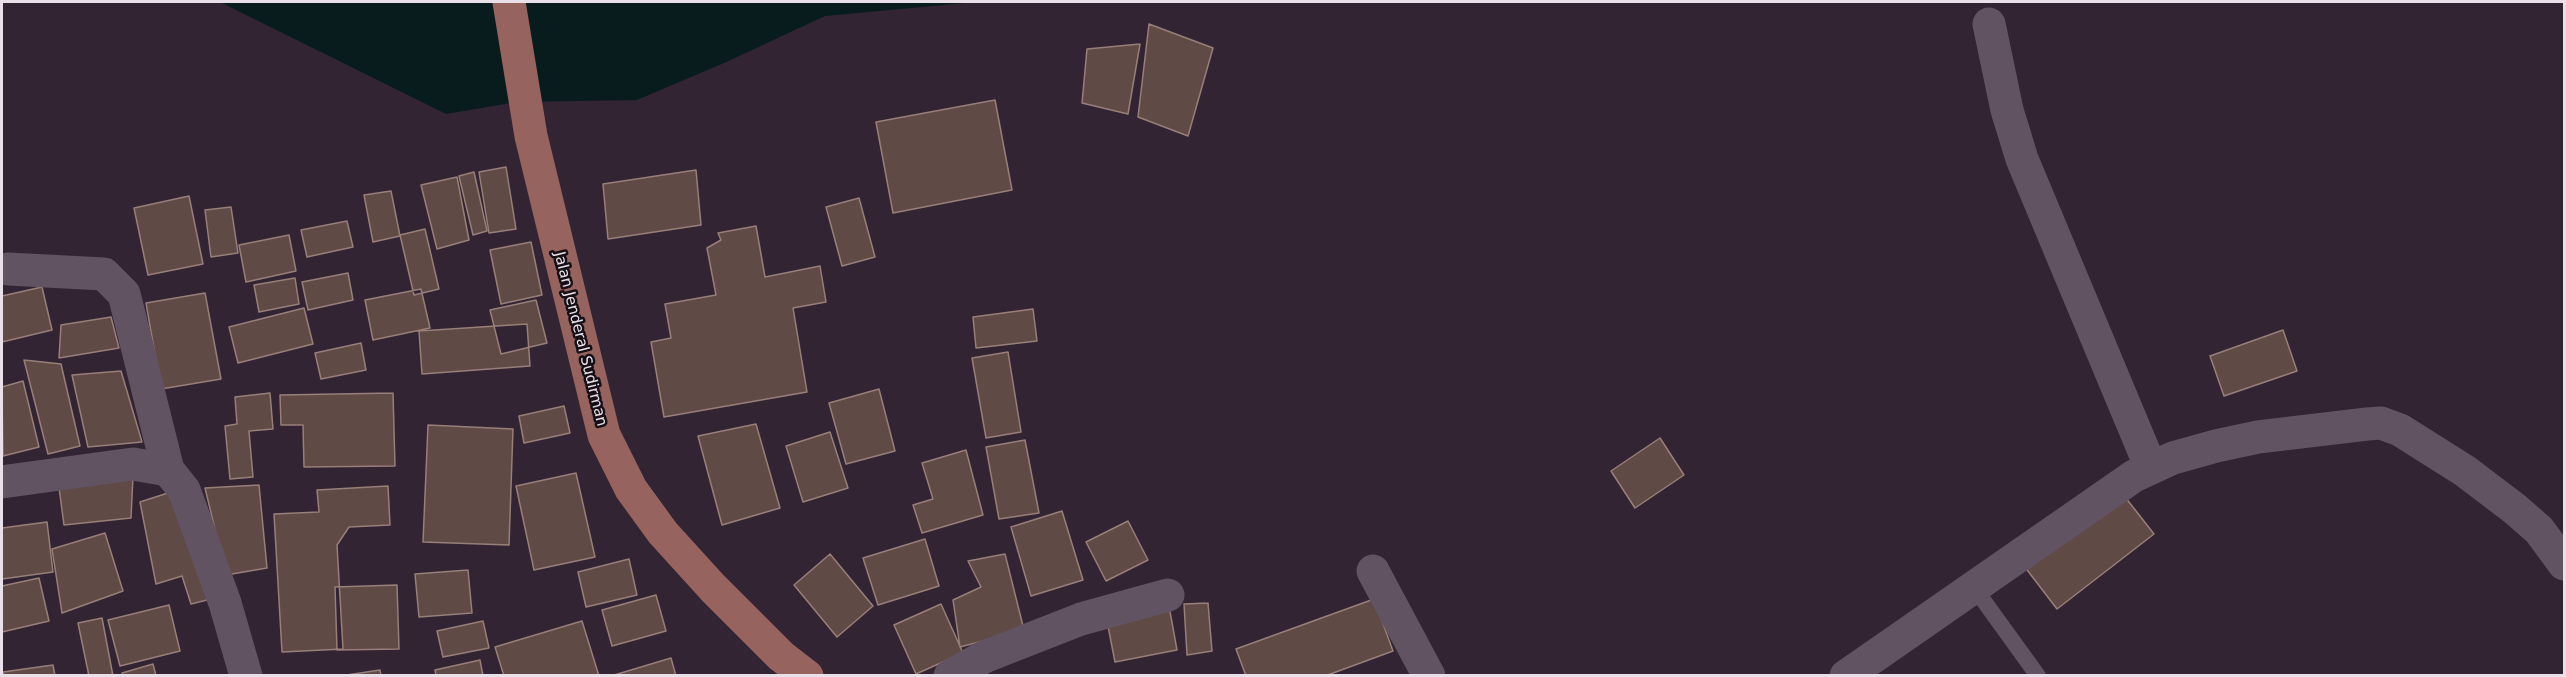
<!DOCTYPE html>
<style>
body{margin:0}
#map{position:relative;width:2566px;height:677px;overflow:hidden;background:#322432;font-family:"DejaVu Sans",sans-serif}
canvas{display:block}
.frame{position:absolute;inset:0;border:3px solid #e9e0ea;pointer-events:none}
</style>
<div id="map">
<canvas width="2566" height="677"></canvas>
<div class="frame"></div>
</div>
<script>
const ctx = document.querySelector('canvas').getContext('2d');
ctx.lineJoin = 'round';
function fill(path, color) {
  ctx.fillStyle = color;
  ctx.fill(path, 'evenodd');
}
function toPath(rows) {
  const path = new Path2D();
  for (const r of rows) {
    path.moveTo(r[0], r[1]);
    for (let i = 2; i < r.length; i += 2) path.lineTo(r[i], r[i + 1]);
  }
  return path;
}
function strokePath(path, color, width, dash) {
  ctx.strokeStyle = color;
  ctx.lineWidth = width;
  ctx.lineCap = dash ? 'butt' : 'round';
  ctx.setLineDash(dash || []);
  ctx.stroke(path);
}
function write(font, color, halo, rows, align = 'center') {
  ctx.font = font + ' "DejaVu Sans",sans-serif';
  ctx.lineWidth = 5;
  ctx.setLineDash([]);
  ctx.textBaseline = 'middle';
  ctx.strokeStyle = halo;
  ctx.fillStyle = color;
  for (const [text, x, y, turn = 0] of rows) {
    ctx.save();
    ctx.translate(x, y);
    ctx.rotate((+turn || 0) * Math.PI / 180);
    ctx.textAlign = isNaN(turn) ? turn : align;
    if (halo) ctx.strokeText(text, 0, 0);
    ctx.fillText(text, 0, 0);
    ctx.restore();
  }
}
const water = toPath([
 [220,2,976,2,825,16,724,63,637,100,517,102,446,114]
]);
const building = toPath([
 [1149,24,1213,48,1188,136,1138,117,1149,24],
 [1140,44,1128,114,1082,103,1087,49,1140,44],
 [995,100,1012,190,893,213,876,122,995,100],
 [506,167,516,229,489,233,479,172,506,167],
 [696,170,701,225,608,239,603,184,696,170],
 [474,172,487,231,473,235,459,176,474,172],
 [457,177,469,240,437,249,421,185,457,177],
 [391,191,400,236,373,242,364,195,391,191],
 [189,196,203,264,148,275,134,208,189,196],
 [859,198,875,257,842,266,826,207,859,198],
 [231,207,238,253,211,257,205,210,231,207],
 [347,221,353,247,307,257,301,230,347,221],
 [756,226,765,277,820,266,826,302,793,308,807,392,664,417,651,342,671,338,665,304,716,295,707,248,721,240,718,233,756,226],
 [425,229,439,289,414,295,400,235,425,229],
 [289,235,296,271,246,282,239,245,289,235],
 [531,242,542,295,501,304,490,250,531,242],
 [348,273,353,300,308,310,302,282,348,273],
 [295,278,299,304,259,312,254,285,295,278],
 [42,287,52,330,2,342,2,296,42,287],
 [421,289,430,328,373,340,365,300,421,289],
 [205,293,221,379,161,389,146,303,205,293],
 [536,300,547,343,501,354,490,310,536,300],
 [304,308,313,344,238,363,229,327,304,308],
 [1033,309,1037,341,976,348,973,317,1033,309],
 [111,317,119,348,59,358,61,325,111,317],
 [527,324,530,366,422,374,419,331,527,324],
 [2283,330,2297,371,2224,396,2210,356,2283,330],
 [361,343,366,370,321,379,315,353,361,343],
 [1008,352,1021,432,986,438,972,358,1008,352],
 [24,360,61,364,80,446,48,454,24,360],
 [121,371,142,442,88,447,72,375,121,371],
 [23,381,39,447,3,456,2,387,23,381],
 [879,389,895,451,846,464,829,403,879,389],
 [270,393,273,429,249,431,253,477,230,479,225,426,237,424,235,397,270,393],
 [393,393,395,466,304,467,303,425,281,425,280,395,393,393],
 [564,406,570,433,524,443,519,416,564,406],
 [756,424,780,508,722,525,698,436,756,424],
 [428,425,513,429,509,545,423,542,428,425],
 [830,432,848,488,803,502,786,446,830,432],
 [1660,438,1684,475,1635,508,1611,471,1660,438],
 [1025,440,1039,513,999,519,986,447,1025,440],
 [966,450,983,515,922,533,913,505,933,499,922,463,966,450],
 [576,473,595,557,534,570,516,486,576,473],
 [133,476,131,518,64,525,58,480,133,476],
 [259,485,267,568,226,575,205,488,259,485],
 [388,486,390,525,349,527,337,545,343,649,282,652,274,514,319,512,317,490,388,486],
 [2118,488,2154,534,2057,609,2021,562,2118,488],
 [174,491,211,599,191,604,182,576,156,584,140,502,174,491],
 [1062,511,1083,580,1031,596,1011,527,1062,511],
 [1128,521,1148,560,1106,581,1086,542,1128,521],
 [47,522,53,572,2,579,2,528,47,522],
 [105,533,123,591,62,613,52,549,105,533],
 [925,539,939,586,878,605,863,558,925,539],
 [830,554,873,606,837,637,794,585,830,554],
 [1005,554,1024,630,960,647,953,600,981,587,968,561,1005,554],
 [629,559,637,595,586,607,578,572,629,559],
 [468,570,472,613,419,617,415,574,468,570],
 [39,578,49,621,2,632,2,586,39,578],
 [397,585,399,649,337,650,335,587,397,585],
 [656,595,666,631,612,646,602,610,656,595],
 [1374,599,1393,651,1325,676,1246,676,1236,649,1374,599],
 [1208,603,1212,651,1187,655,1184,604,1208,603],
 [941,604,963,653,916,674,894,625,941,604],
 [169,605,180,651,120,666,108,620,169,605],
 [1169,606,1177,650,1115,662,1107,621,1169,606],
 [102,618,113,676,89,676,78,623,102,618],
 [483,621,489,648,443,657,437,631,483,621],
 [582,621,599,676,504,676,495,647,582,621],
 [671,658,676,676,611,676,671,658],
 [480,660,483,676,436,676,435,670,480,660],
 [153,664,156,676,122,676,122,673,153,664],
 [53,665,55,676,4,676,3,672,53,665],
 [380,670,381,676,340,676,380,670]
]);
const lane = toPath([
 [1973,586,2038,676]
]);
const street = toPath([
 [1989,24,2007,110,2022,159,2151,468],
 [8,269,104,274,124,294,168,470],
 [2,482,133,464,168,470,184,490,225,603,246,676],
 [1373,571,1429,676],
 [950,676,984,657,1081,619,1168,595],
 [1846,676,2134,476,2173,458,2216,446,2258,437,2367,424,2381,423,2400,430,2465,471,2515,509,2539,530,2564,564]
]);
const primary = toPath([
 [509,2,531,136,604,435,631,489,663,533,713,588,781,656,807,676]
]);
const streetNames = [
 ["Jalan Jenderal Sudirman",580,339,76]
];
fill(water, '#091c1d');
fill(building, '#604a45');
strokePath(building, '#987f7a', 1.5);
strokePath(lane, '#625363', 16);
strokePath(street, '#625363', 33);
strokePath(primary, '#96635e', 33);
write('15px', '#e9e0ea', '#161016', streetNames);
</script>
